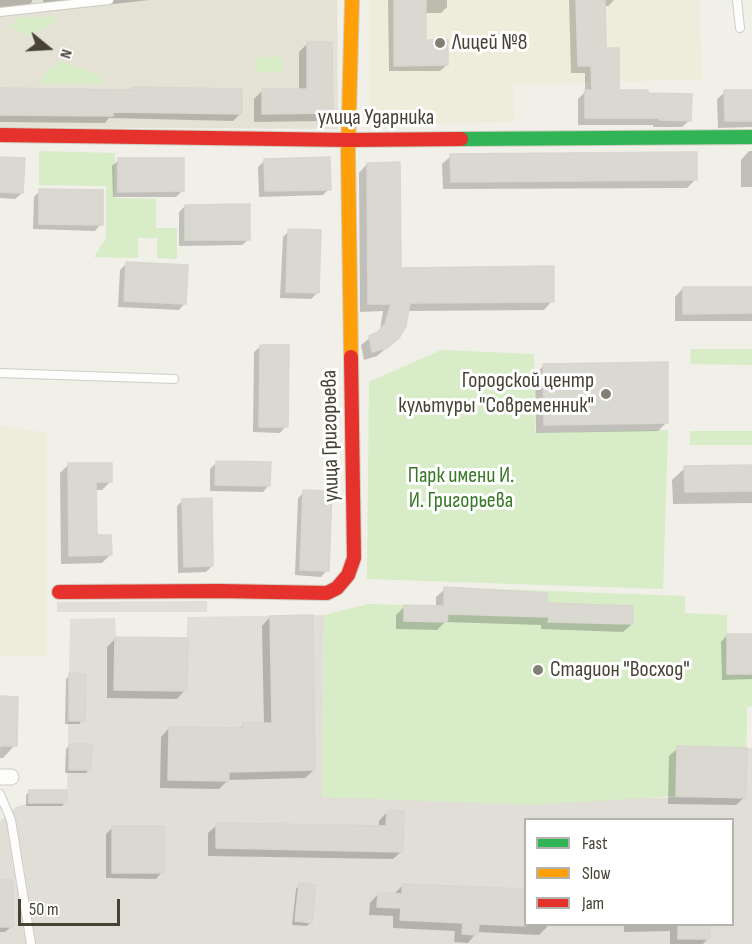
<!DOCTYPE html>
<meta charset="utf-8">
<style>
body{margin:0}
#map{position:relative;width:752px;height:944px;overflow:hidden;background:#f0efe8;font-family:"Sofia Sans Condensed",sans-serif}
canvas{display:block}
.legend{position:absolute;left:524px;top:818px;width:210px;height:108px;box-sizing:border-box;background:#fff;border:2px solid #b5b3ae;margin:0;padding:8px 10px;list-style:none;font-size:18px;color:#464234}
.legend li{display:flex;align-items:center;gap:12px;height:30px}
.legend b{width:30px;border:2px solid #b5b3ae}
.north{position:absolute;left:18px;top:18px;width:60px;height:60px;-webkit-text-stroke:4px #fff;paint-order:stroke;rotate:108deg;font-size:16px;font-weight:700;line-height:24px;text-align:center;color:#464234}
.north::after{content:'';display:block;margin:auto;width:21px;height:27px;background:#464234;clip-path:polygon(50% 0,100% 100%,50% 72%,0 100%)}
.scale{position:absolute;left:18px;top:899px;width:102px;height:27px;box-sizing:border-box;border:3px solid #464234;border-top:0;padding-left:8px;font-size:18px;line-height:21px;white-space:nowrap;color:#464234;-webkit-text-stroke:4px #fff;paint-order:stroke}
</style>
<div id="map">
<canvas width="752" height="944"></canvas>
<ul class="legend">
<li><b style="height:8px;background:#30b455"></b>Fast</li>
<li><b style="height:8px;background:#ff9f0a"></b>Slow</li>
<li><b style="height:8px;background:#e5322d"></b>Jam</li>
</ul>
<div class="north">N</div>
<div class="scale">50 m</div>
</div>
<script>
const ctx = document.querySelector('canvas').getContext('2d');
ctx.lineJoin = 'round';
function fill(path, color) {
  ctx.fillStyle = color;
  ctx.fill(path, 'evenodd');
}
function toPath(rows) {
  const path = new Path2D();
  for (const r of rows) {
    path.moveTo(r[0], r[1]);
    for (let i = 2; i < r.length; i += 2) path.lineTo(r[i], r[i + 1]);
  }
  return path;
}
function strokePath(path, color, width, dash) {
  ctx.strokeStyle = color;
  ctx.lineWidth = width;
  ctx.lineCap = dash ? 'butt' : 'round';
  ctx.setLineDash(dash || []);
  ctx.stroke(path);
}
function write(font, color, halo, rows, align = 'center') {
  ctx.font = font + ' "Sofia Sans Condensed",sans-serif';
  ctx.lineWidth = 6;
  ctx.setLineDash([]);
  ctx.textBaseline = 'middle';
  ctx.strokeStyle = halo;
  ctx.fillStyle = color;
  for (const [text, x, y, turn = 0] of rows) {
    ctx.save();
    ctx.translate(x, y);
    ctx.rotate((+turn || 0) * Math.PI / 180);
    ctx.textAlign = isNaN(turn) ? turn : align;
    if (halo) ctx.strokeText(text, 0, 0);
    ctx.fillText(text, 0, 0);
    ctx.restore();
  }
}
const residential = toPath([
 [0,0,337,0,338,129,0,127]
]);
const industrial = toPath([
 [324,615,322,797,746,798,747,748,752,748,752,944,0,944,0,821,16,807,29,803,67,803,70,619,115,618,116,637,187,638,187,617],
 [526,820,732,820,732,924,526,924]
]);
const education = toPath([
 [370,0,699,0,702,79,513,85,515,122,370,125],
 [0,425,47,433,47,656,0,656]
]);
const green = toPath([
 [58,16,52,25,28,35,11,27,18,18],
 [257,57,282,57,282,73,256,72],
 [61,61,99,76,101,84,43,83,41,77],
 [39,151,115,153,114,198,156,199,156,228,177,228,177,259,157,258,157,238,138,238,138,258,94,257,106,238,106,186,39,185],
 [691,349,752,349,752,365,690,364],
 [441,350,534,354,535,433,668,430,663,589,367,579,369,382],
 [690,431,752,431,752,445,690,445],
 [444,587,685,596,685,613,727,615,727,634,752,634,752,706,747,707,746,798,676,796,532,805,322,797,324,615,369,604,443,606]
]);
const parking = toPath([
 [207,601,207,612,57,612,57,602]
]);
const shadow = toPath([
 [0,0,32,0,32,2,24,10,0,13],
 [43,0,149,0,45,12],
 [388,0,447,0,447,7,441,13,425,13,425,42,447,65,440,71,389,71],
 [569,0,614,0,608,6,604,6,605,50,618,91,647,94,690,120,682,127,653,127,653,125,578,125,578,99,585,92,585,73,571,73],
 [307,44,332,112,323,121,254,122,254,99,262,91,299,90,299,52],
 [133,88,240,114,233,121,109,118,105,123,0,122,0,90,129,91],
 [752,91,752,127,718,128,717,99,725,92],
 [749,151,752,151,752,187,741,187,741,160],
 [451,156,696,179,687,188,443,189,442,164],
 [0,158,22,193,15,199,0,198],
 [119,160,182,191,176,197,113,197,112,166],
 [265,160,329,189,323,195,259,197,258,167],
 [367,164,399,269,552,301,544,310,407,311,398,338,377,356,364,360,361,345,380,330,383,311,360,312,359,173],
 [40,191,101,224,95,231,33,229,34,197],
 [185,206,249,239,242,245,179,246,179,212],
 [289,231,318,292,311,299,280,298,283,237],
 [126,264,185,303,179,310,118,307,120,270],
 [683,288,752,288,752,321,675,321,675,297],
 [261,346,286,426,280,433,253,432,254,352],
 [543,366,667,422,658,431,536,433,535,374],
 [216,463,269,485,263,492,210,491,210,469],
 [68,465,111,481,102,490,94,490,95,536,110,555,102,563,61,564,60,473],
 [752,467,752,503,673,504,672,480,685,468],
 [304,492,327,570,321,577,295,575,298,498],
 [183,500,212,566,206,572,178,573,177,506],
 [445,589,545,605,632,624,623,632,541,629,541,625,445,622,437,630,396,629,396,615,405,606,436,607,436,597],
 [270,617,314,770,305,778,228,780,219,789,160,788,161,737,169,728,239,729,243,725,264,725,262,626],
 [727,635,752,635,752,679,722,680,721,642],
 [116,638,185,690,177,699,107,698,107,647],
 [70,675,83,720,79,724,65,724,66,679],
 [1,698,15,745,3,758,0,758],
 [70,745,90,769,86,773,65,773,66,749],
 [678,748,745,797,736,805,668,804,669,756],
 [30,791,66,802,62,806,26,806,26,795],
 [387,812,402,851,393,859,208,856,208,833,217,825,379,828,379,821],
 [113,827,162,872,156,879,106,878,106,834],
 [0,882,12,926,5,932,0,932],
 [300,885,311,922,307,926,292,925,296,889],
 [403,885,526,891,526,924,547,924,547,927,539,935,477,932,468,943,454,942,455,931,393,928,393,916,369,915,370,903,378,894,394,894],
 [624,924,708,924,708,938,703,944,670,944,670,931,624,932]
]);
const building = toPath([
 [394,0,426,0,426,40,448,40,448,65,394,66,394,0],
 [576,0,605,0,606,48,619,48,619,90,648,90,648,93,692,94,691,121,659,120,659,118,585,118,585,90,592,90,591,66,578,66,576,0],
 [307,42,332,42,333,113,262,114,262,89,307,89,307,42],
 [132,87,242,89,242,114,113,112,113,116,0,115,0,88,132,90,132,87],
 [724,90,752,90,752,121,725,121,724,90],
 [697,152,697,180,451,182,450,154,697,152],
 [0,157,25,158,23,193,0,192,0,157],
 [330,157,331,190,265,191,264,159,330,157],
 [118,158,184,158,184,191,118,192,118,158],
 [400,162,401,268,554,266,554,302,410,303,406,326,399,338,387,348,372,352,369,336,378,332,385,324,391,304,368,304,367,163,400,162],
 [39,189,103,190,103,225,39,224,39,189],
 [250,204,250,240,185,240,185,205,250,204],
 [288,229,321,230,319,293,286,292,288,229],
 [126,262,188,265,186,304,124,301,126,262],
 [683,287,752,287,752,313,683,314,683,287],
 [260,345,289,345,288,427,259,427,260,345],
 [668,362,668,423,544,425,543,364,668,362],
 [216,461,271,462,270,486,215,485,216,461],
 [68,463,112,463,112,482,96,482,97,535,111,535,112,555,69,556,68,463],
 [752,465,752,491,685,492,684,466,752,465],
 [303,490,332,491,329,571,300,570,303,490],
 [212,498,213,566,184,567,182,499,212,498],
 [444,587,547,593,547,603,633,606,633,624,548,622,549,617,448,614,447,622,404,621,404,605,444,606,444,587],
 [313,615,315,770,229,772,229,781,168,780,169,727,243,728,243,723,272,723,270,616,313,615],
 [727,634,752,634,752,674,727,674,727,634],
 [115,637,188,638,187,691,114,690,115,637],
 [69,673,86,674,85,721,69,721,69,673],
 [1,696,18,697,17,746,0,746,1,696],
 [69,744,92,744,91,770,69,770,69,744],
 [677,746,747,748,746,798,676,796,677,746],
 [29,790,67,790,67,803,29,803,29,790],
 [387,811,404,811,403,852,216,848,216,823,386,826,387,811],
 [112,826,164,826,164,873,112,873,112,826],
 [0,880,13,880,13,927,0,927,0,880],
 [299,883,316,885,312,923,295,921,299,883],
 [402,884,525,889,525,926,479,924,478,935,462,934,463,923,400,920,401,908,377,907,378,892,402,894,402,884],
 [678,924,710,924,710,939,678,939,678,924]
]);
const lane = toPath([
 [737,0,740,28],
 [0,12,109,0],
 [0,373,174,379],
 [0,794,11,820,31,944]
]);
const street = toPath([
 [0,777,11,777]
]);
const fast = toPath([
 [461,139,752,137]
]);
const slow = toPath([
 [351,357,348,152,352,0]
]);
const jam = toPath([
 [0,135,349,140,461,139],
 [59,592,219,591,327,593,337,588,348,575,354,558,351,357]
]);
const markers = [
 [440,43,6,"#827f73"],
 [606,394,6,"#827f73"],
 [538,670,6,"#827f73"]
];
const poiNames = [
 ["Лицей №8",452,43],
 ["Городской центр",594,381,"right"],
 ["культуры \"Современник\"",594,406,"right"],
 ["Стадион \"Восход\"",550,670]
];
const streetNames = [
 ["улица Ударника",376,118],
 ["улица Григорьева",331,436,-91]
];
const parkNames = [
 ["Парк имени И.",461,476],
 ["И. Григорьева",461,501]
];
fill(residential, '#e4e2d5');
fill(industrial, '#e0ded6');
fill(education, '#eeecda');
fill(green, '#d7ecc7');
fill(parking, '#dfded8');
fill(shadow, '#0003');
fill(building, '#d9d8d1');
strokePath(building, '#d8d6ce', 1.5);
strokePath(lane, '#cecdc6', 10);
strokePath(street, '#cecdc6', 17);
strokePath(fast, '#d0cebf', 16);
strokePath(slow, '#d0cebf', 16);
strokePath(jam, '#d0cebf', 16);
strokePath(lane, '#fdfdfc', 8);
strokePath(street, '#fdfdfc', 15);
strokePath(fast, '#30b455', 14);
strokePath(slow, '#ff9f0a', 14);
strokePath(jam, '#e5322d', 14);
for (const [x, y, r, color] of markers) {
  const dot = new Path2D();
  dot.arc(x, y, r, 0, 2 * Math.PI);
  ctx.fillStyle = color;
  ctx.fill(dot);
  strokePath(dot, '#fff', 2);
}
write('22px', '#464234', '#fff', poiNames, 'left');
write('22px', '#464234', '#fff', streetNames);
write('22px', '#377926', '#fff', parkNames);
</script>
